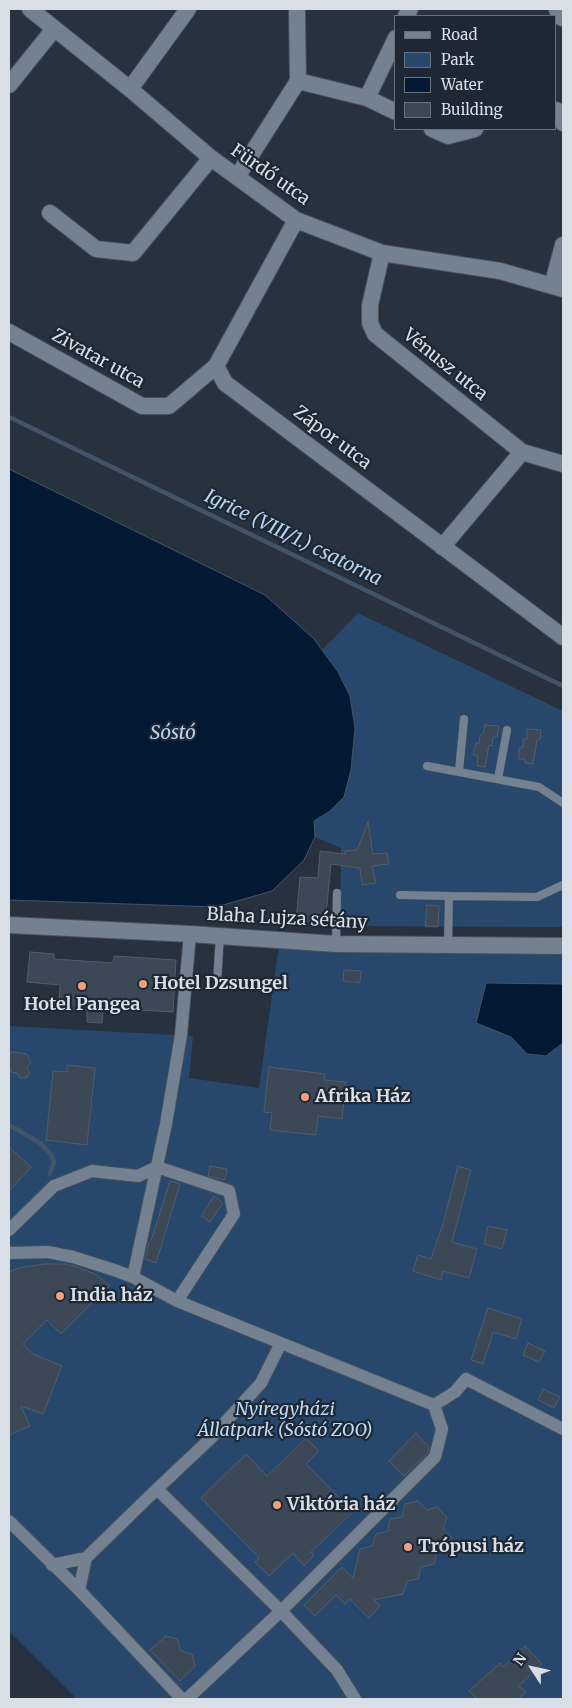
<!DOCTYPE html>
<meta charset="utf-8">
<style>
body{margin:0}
#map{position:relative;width:572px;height:1708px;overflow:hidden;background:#27323e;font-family:Merriweather,serif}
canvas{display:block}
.frame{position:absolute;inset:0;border:10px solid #d8dfe7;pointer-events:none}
.legend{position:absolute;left:394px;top:15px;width:162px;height:115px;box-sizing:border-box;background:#1d2834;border:1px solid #68717c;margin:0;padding:6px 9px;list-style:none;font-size:15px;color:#d8dfe7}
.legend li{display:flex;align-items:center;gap:10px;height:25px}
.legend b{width:25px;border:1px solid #68717c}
.north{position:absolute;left:507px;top:1643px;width:50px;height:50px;-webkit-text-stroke:4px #1d2834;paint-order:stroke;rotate:305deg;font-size:14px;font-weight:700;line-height:20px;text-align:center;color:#d8dfe7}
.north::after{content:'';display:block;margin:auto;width:18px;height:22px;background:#d8dfe7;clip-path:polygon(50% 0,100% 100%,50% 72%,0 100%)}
</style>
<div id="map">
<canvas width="572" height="1708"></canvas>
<div class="frame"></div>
<ul class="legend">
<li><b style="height:6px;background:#748190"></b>Road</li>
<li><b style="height:14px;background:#27486c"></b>Park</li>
<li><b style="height:14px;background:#031933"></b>Water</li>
<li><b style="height:14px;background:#3c4855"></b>Building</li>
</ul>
<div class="north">N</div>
</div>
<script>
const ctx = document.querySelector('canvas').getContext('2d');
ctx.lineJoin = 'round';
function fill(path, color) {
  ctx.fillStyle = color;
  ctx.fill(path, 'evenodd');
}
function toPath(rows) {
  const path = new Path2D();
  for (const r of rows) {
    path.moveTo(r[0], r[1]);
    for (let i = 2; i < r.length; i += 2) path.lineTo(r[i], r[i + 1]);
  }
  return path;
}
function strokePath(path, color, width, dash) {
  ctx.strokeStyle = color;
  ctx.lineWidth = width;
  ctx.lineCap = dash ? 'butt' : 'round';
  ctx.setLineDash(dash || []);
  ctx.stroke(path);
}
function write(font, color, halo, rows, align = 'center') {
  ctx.font = font + ' Merriweather,serif';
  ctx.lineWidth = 4.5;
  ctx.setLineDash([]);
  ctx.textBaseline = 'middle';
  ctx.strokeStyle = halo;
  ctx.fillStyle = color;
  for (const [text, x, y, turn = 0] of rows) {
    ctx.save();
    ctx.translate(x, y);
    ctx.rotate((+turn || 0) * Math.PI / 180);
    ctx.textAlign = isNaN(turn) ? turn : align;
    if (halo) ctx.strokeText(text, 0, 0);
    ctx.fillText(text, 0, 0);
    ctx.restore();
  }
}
const green = toPath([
 [358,613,563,711,563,927,340,926,341,848,315,837,314,821,330,811,338,672,322,650],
 [279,945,563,951,563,1699,77,1699,9,1631,9,1026,193,1036,189,1078,259,1088]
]);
const water = toPath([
 [9,469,265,595,314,639,338,672,350,696,355,728,351,770,344,797,330,811,314,821,315,837,304,860,272,891,216,907,9,900,9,469],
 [486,983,563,984,563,1043,546,1056,527,1054,511,1037,476,1023,486,983]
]);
const stream = toPath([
 [9,417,563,686],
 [9,1125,40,1143,51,1154,54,1162,50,1174]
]);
const building = toPath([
 [485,725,499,726,497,737,493,737,492,746,489,745,485,767,477,766,478,756,473,755,476,743,479,743,480,735,483,734,485,725],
 [527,729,541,730,540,739,537,740,533,764,525,763,525,759,519,759,519,748,523,747,523,739,527,739,527,729],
 [368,822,373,854,387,853,389,864,372,866,376,883,362,885,360,868,331,864,325,924,296,921,300,877,318,878,320,851,345,854,345,851,357,850,368,822],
 [427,905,439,906,438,927,425,926,427,905],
 [30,952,54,954,54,959,113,963,114,956,176,960,173,1012,103,1008,102,1023,87,1022,87,1010,59,1008,60,985,27,982,30,952],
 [344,970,361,971,360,983,343,981,344,970],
 [12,1052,27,1054,31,1062,27,1068,30,1073,26,1078,20,1078,17,1073,11,1072,9,1067,9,1056,12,1052],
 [67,1065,95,1068,87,1145,46,1140,53,1071,67,1072,67,1065],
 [269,1067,325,1074,324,1080,346,1082,342,1119,318,1116,316,1135,270,1130,272,1113,264,1112,269,1067],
 [9,1147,31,1167,9,1191,9,1147],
 [210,1166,227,1169,225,1180,208,1176,210,1166],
 [458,1166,471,1170,452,1242,477,1249,469,1278,443,1271,441,1280,413,1271,418,1255,431,1259,443,1224,458,1166],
 [170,1181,180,1184,156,1263,145,1259,149,1242,151,1241,170,1181],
 [214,1196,223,1203,210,1222,201,1216,214,1196],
 [488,1226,507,1230,502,1249,484,1244,488,1226],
 [44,1264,66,1264,77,1267,95,1274,110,1285,61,1334,47,1320,23,1344,33,1354,62,1366,43,1414,21,1406,30,1426,9,1435,9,1272,18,1268,44,1264],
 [488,1308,522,1319,516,1339,493,1332,483,1364,471,1360,488,1308],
 [528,1343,545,1351,539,1362,523,1355,528,1343],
 [543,1389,560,1397,554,1408,538,1400,543,1389],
 [416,1433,429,1447,428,1453,404,1476,389,1461,416,1433],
 [306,1438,319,1451,306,1464,353,1512,311,1552,314,1555,304,1566,293,1553,269,1576,255,1562,259,1558,201,1498,246,1454,267,1476,306,1438],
 [418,1501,427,1510,437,1507,447,1517,443,1528,452,1538,449,1549,437,1551,434,1564,421,1567,418,1579,407,1581,403,1594,374,1600,380,1606,369,1618,350,1599,345,1604,336,1595,315,1616,304,1605,342,1567,353,1578,360,1549,372,1546,376,1534,388,1531,390,1519,402,1517,405,1504,418,1501],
 [166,1636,177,1639,181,1651,192,1654,195,1666,180,1681,150,1650,166,1636],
 [525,1646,542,1664,519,1686,526,1692,518,1699,477,1699,469,1691,500,1663,503,1667,525,1646]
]);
const service = toPath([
 [427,766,539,787,563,803],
 [459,771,464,719],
 [498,779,507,730],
 [400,895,449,896],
 [220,935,217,983,256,986],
 [336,944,337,893],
 [448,945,449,896,537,897,563,885]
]);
const pedestrian = toPath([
 [9,1230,54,1186,92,1171,138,1176,157,1167,229,1191,234,1214,177,1301],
 [9,1253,48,1252,73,1257,111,1269,133,1277,177,1301,434,1405,442,1429,435,1457,281,1611,187,1699],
 [133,1277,166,1124,181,1035,190,934],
 [281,1343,261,1383,211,1438,157,1489,281,1611,337,1670,355,1699],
 [434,1405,455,1392,466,1379,563,1429],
 [9,1521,79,1590,86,1558,157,1489],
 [52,1565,86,1558],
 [79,1590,182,1699]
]);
const minor = toPath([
 [30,9,130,89,211,158,296,220,382,253,500,271,563,289],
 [406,16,410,9],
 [298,81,367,98,396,112],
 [9,85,54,29],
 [130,89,188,9],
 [367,98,396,38],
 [556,110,563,123],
 [432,129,448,136,475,129],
 [237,177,298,81,297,12],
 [50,213,96,249,133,253,211,158],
 [382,253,370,305,370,323,375,334,522,452,563,464],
 [552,286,563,245],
 [9,332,142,406,169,406,216,366,296,220],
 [216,366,225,383,563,637],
 [442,547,522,452],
 [9,925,190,934,336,944,563,946]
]);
const secondary = toPath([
 [560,9,563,15]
]);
const markers = [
 [143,984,5,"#f2a080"],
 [82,986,5,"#f2a080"],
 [305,1097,5,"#f2a080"],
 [60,1296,5,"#f2a080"],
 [277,1505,5,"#f2a080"],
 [408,1547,5,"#f2a080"]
];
const streetNames = [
 ["Fürdő utca",270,175,35],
 ["Zivatar utca",98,359,29],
 ["Vénusz utca",445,365,39],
 ["Zápor utca",332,438,37],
 ["Blaha Lujza sétány",287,919,3]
];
const poiNames = [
 ["Hotel Dzsungel",153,984],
 ["Hotel Pangea",82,1005,"center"],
 ["Afrika Ház",315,1097],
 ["India ház",70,1296],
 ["Viktória ház",287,1505],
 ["Trópusi ház",418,1547]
];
const parkNames = [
 ["Nyíregyházi",285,1410],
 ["Állatpark (Sóstó ZOO)",285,1431]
];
const waterNames = [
 ["Igrice (VIII/1.) csatorna",293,538,26],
 ["Sóstó",173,734]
];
fill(green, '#27486c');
fill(water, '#031933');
strokePath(water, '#435469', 1);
strokePath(stream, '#435469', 4.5);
fill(building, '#3c4855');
strokePath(building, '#515d6b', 1);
strokePath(service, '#47505b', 9);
strokePath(pedestrian, '#47505b', 14);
strokePath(minor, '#47505b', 18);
strokePath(secondary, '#47505b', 24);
strokePath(service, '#748190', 8);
strokePath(pedestrian, '#748190', 12);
strokePath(minor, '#748190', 16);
strokePath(secondary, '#748190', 22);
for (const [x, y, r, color] of markers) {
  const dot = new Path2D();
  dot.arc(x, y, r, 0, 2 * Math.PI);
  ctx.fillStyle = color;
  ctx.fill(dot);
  strokePath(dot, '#1d2834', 2);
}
write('18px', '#d8dfe7', '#1d2834', streetNames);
write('bold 18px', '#d8dfe7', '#1d2834', poiNames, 'left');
write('italic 18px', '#c0daf9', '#1d2834', parkNames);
write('italic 19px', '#b9d3f1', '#1d2834', waterNames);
</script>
